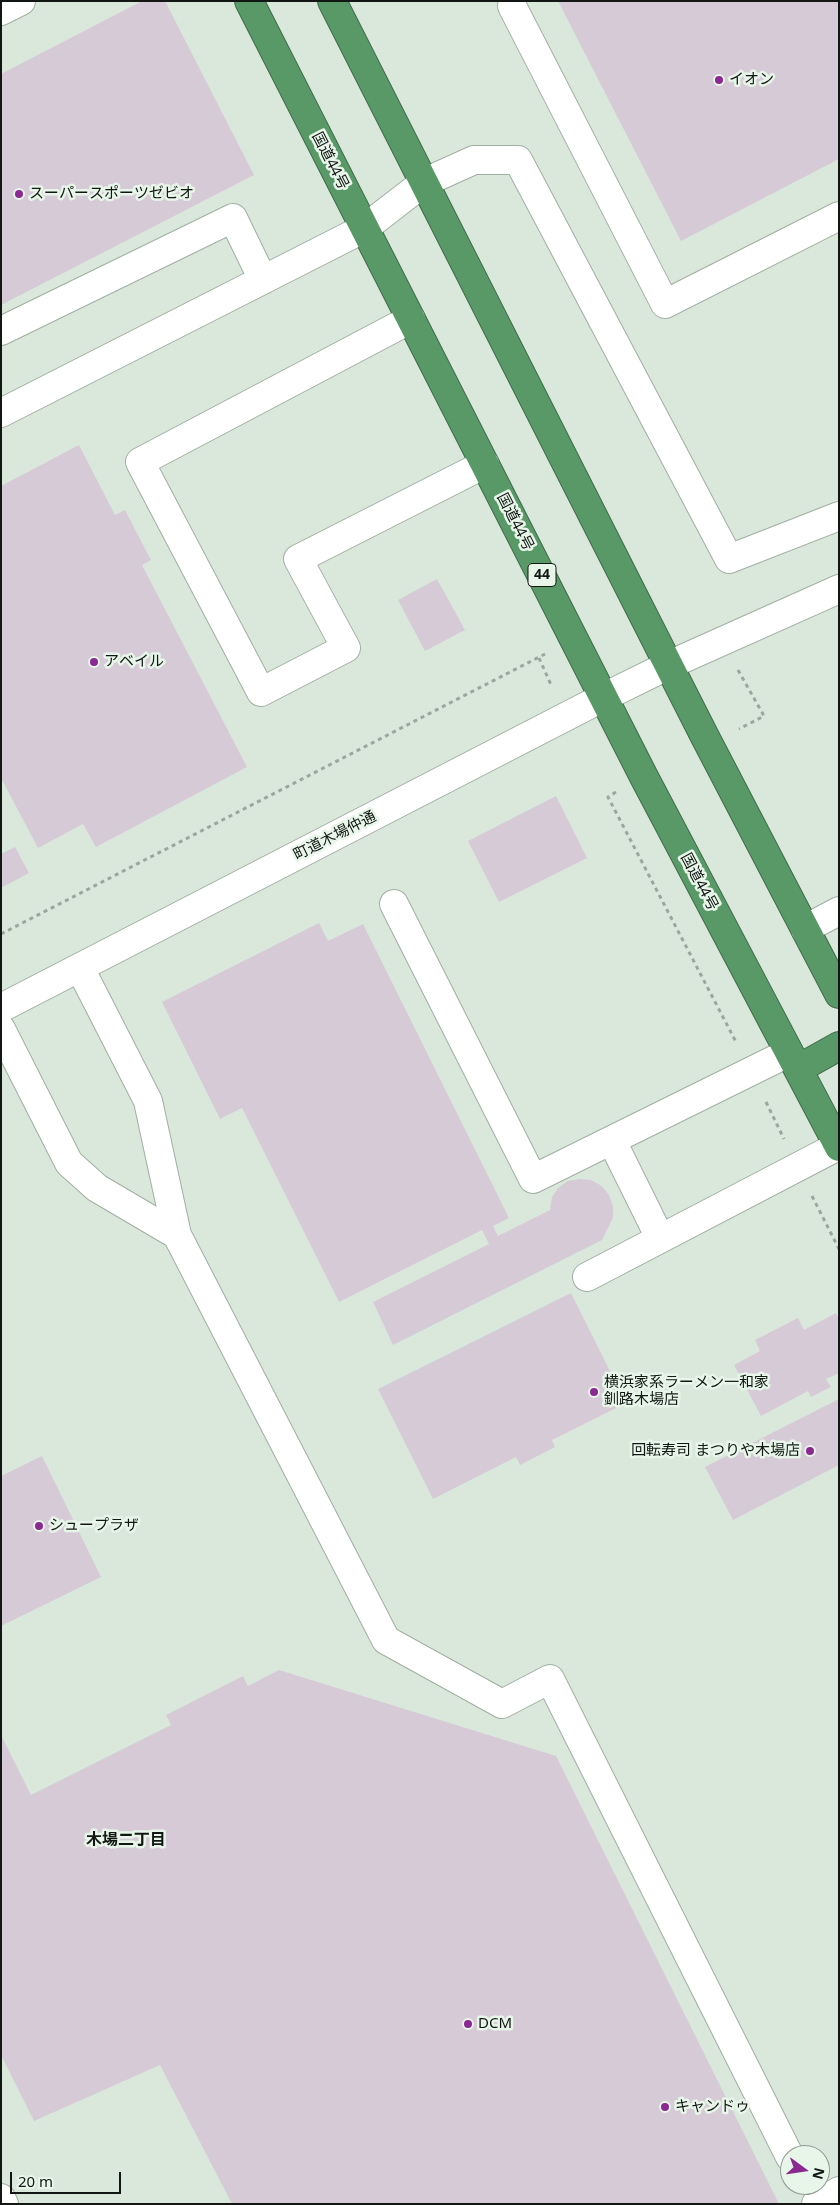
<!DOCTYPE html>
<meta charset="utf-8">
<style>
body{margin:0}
#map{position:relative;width:840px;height:2205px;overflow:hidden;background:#dae8dc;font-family:"Noto Sans",sans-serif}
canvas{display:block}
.frame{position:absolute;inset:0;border:2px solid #121713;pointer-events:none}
.north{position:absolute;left:780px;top:2145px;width:50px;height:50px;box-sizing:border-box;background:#e7f6e9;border:1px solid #929d93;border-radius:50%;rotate:104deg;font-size:14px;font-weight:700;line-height:20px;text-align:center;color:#121713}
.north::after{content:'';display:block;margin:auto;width:18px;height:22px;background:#8a2991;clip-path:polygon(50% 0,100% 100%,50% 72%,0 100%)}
.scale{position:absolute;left:10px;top:2172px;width:111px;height:22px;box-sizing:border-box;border:2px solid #121713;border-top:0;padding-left:6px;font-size:15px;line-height:18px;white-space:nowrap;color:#121713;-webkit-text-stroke:4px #e7f6e9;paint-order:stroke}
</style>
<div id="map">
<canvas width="840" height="2205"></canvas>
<div class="frame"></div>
<div class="north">N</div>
<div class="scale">20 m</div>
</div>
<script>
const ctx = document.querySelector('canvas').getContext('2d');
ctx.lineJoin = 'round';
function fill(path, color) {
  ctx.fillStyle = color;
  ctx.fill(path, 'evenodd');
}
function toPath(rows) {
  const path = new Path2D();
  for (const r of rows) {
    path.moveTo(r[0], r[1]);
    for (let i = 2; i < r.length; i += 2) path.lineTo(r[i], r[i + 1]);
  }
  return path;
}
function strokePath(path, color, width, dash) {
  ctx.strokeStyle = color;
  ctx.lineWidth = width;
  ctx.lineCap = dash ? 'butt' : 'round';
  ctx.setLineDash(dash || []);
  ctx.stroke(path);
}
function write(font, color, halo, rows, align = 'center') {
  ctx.font = font + ' "Noto Sans","Noto Sans JP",sans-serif';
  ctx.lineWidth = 5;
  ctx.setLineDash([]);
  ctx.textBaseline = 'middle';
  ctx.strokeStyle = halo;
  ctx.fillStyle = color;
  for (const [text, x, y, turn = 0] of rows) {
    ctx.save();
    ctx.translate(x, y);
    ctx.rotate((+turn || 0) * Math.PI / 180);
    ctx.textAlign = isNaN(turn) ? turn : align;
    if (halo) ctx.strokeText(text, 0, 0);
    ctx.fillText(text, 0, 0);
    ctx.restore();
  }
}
const building = toPath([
 [142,1,165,1,254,175,1,305,1,74],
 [558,1,839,1,839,159,681,241],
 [79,445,115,515,125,510,151,560,142,565,247,767,96,847,83,824,38,848,1,778,1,486],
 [437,579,465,630,425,651,398,600],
 [556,796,587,858,499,902,468,841],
 [15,847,29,873,1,888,1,854],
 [319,923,328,941,363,924,509,1218,493,1226,498,1236,550,1210,552,1197,558,1188,568,1181,580,1179,591,1180,602,1186,609,1195,613,1206,613,1218,602,1240,393,1345,373,1302,489,1244,482,1230,339,1302,242,1108,220,1119,162,1002],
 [571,1293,626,1403,552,1440,555,1447,520,1465,516,1457,433,1499,378,1389],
 [836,1313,839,1319,839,1373,826,1379,831,1387,811,1397,808,1391,761,1416,734,1365,760,1351,755,1340,798,1318,804,1330],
 [839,1399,839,1465,733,1520,705,1467],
 [42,1456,101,1577,1,1626,1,1476],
 [279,1670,556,1756,779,2204,232,2204,160,2065,34,2121,1,2055,1,1735,31,1795,171,1725,166,1715,243,1676,248,1686]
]);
const path = toPath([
 [539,658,552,687],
 [738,670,764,716,739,729],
 [616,792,608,797,736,1042],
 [1,934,545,654],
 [766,1102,784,1139],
 [812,1196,839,1249]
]);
const minor = toPath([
 [512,6,665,304,839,216],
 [1,11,21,1],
 [411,319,140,462,261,692,346,648,298,559,485,464],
 [1,331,233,218,263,280],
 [1,413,365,228,423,183,474,160,518,160,729,559,839,516],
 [394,904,533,1179,788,1053],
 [805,929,839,911],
 [80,968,148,1101,177,1235,386,1640,502,1704,550,1679,790,2157],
 [1,1008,604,697,669,665,839,589],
 [1,1029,69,1163,97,1188,177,1235],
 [612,1141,660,1238],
 [587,1277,838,1146],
 [1,2198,4,2204],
 [816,2204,839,2191]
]);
const highway = toPath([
 [249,1,644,777,839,1147],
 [332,1,704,735,839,994],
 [798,1069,839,1046]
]);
const markers = [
 [719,80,5,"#8a2991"],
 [19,194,5,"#8a2991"],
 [94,662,5,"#8a2991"],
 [594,1392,5,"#8a2991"],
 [810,1451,5,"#8a2991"],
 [39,1526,5,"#8a2991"],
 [468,2024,5,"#8a2991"],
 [665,2107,5,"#8a2991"]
];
const shields = [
 [542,575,28]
];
const shieldNames = [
 ["44",542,575]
];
const poiNames = [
 ["イオン",729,80],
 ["スーパースポーツゼビオ",29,194],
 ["アベイル",104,662],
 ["横浜家系ラーメン一和家",604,1383],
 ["釧路木場店",604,1400],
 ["回転寿司 まつりや木場店",800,1451,"right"],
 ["シュープラザ",49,1526],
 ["DCM",478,2024],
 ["キャンドゥ",675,2107]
];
const streetNames = [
 ["国道44号",330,161,63],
 ["国道44号",515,522,63],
 ["町道木場仲通",335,836,-27],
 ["国道44号",699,882,62]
];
const neighbourhoodNames = [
 ["木場二丁目",126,1840]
];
fill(building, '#d6cad7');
strokePath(minor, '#a1aea3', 30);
strokePath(highway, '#406c4a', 30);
strokePath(path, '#9ba69d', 3, [4, 4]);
strokePath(minor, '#fff', 28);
strokePath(highway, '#589967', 28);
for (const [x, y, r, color] of markers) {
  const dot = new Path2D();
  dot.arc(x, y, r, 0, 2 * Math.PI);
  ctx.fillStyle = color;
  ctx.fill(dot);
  strokePath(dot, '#e7f6e9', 2);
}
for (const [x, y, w] of shields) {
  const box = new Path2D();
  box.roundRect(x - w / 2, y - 11.5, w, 23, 4);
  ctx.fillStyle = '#e7f6e9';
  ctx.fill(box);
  strokePath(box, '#121713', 1);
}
write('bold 14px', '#121713', null, shieldNames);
write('15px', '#121713', '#e7f6e9', poiNames, 'left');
write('15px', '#121713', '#e7f6e9', streetNames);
write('bold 16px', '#121713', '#e7f6e9', neighbourhoodNames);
</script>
